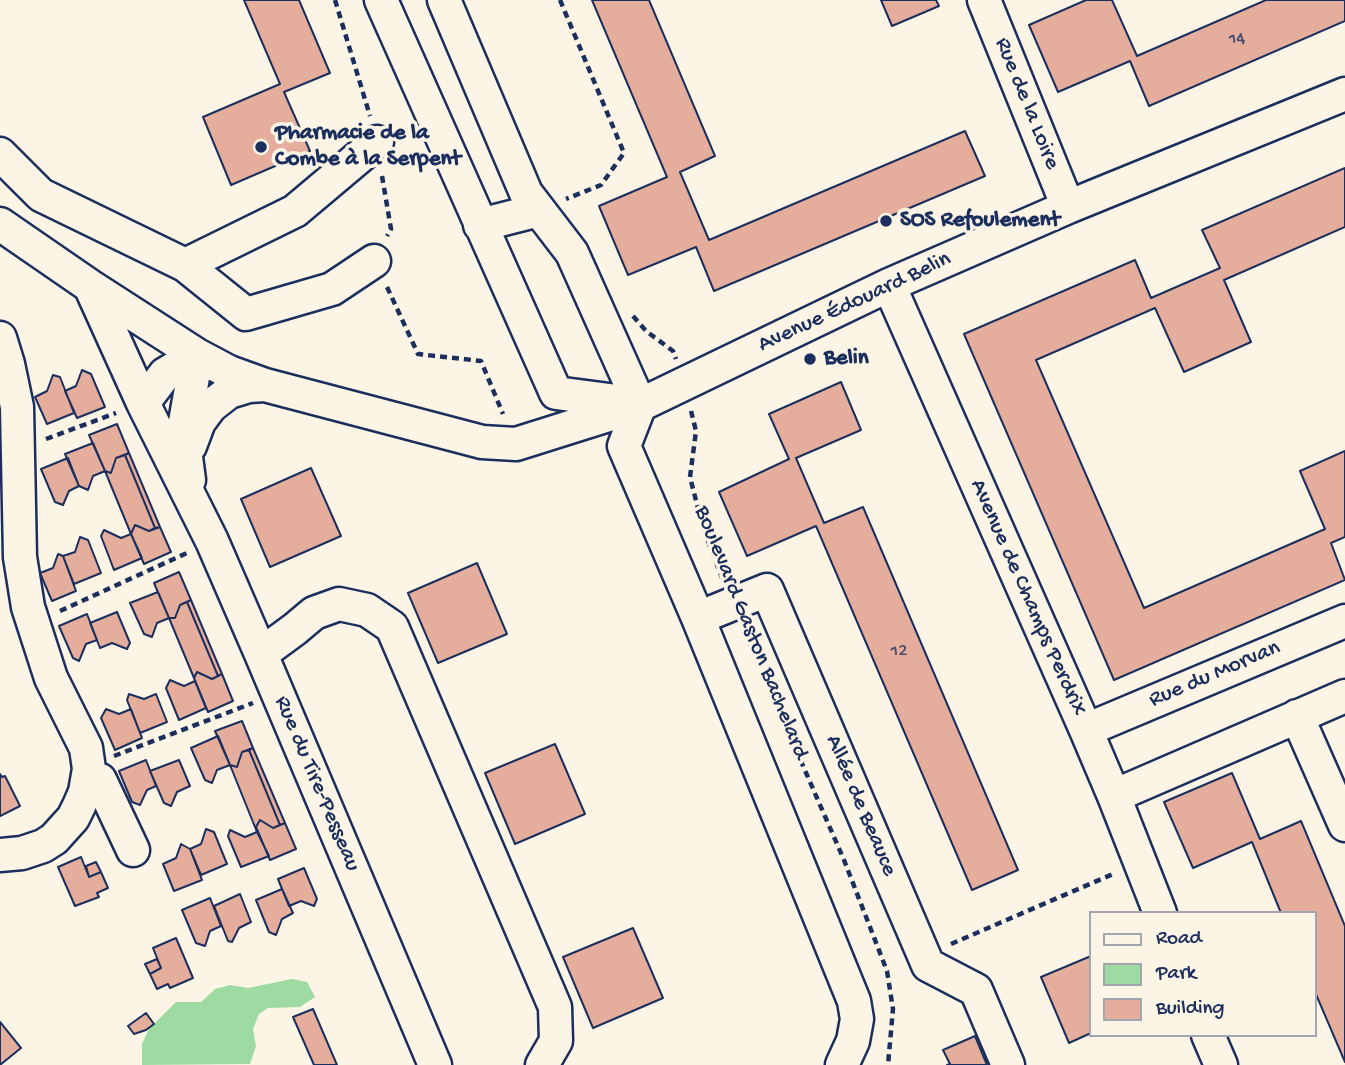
<!DOCTYPE html>
<meta charset="utf-8">
<style>
body{margin:0}
#map{position:relative;width:1345px;height:1065px;overflow:hidden;background:#fcf5e5;font-family:"Gochi Hand",sans-serif}
canvas{display:block}
.legend{position:absolute;left:1089px;top:911px;width:228px;height:126px;box-sizing:border-box;background:#fcf5e5;border:2px solid #a2a6af;margin:0;padding:9px 12px;list-style:none;font-size:21px;color:#1b2f5e}
.legend li{display:flex;align-items:center;gap:14px;height:35px}
.legend b{width:35px;border:2px solid #a2a6af}
</style>
<div id="map">
<canvas width="1345" height="1065"></canvas>
<ul class="legend">
<li><b style="height:9px;background:#fcf5e5"></b>Road</li>
<li><b style="height:19px;background:#9ddba3"></b>Park</li>
<li><b style="height:19px;background:#e5ae9c"></b>Building</li>
</ul>
</div>
<script>
const ctx = document.querySelector('canvas').getContext('2d');
ctx.lineJoin = 'round';
function fill(path, color) {
  ctx.fillStyle = color;
  ctx.fill(path, 'evenodd');
}
function toPath(rows) {
  const path = new Path2D();
  for (const r of rows) {
    path.moveTo(r[0], r[1]);
    for (let i = 2; i < r.length; i += 2) path.lineTo(r[i], r[i + 1]);
  }
  return path;
}
function strokePath(path, color, width, dash) {
  ctx.strokeStyle = color;
  ctx.lineWidth = width;
  ctx.lineCap = dash ? 'butt' : 'round';
  ctx.setLineDash(dash || []);
  ctx.stroke(path);
}
function write(font, color, halo, rows, align = 'center') {
  ctx.font = font + ' "Gochi Hand",sans-serif';
  ctx.lineWidth = 7;
  ctx.setLineDash([]);
  ctx.textBaseline = 'middle';
  ctx.strokeStyle = halo;
  ctx.fillStyle = color;
  for (const [text, x, y, turn = 0] of rows) {
    ctx.save();
    ctx.translate(x, y);
    ctx.rotate((+turn || 0) * Math.PI / 180);
    ctx.textAlign = isNaN(turn) ? turn : align;
    if (halo) ctx.strokeText(text, 0, 0);
    ctx.fillText(text, 0, 0);
    ctx.restore();
  }
}
const green = toPath([
 [292,979,307,982,315,997,300,1007,268,1008,259,1014,253,1029,256,1046,250,1064,142,1065,142,1044,149,1029,176,1002,201,1002,215,989,230,985,248,988]
]);
const building = toPath([
 [244,0,299,0,330,73,284,92,310,151,231,185,203,117,280,84,244,0],
 [592,0,649,0,715,156,680,172,709,240,965,131,985,176,714,291,696,247,628,275,599,206,667,177,592,0],
 [881,0,936,0,939,6,892,26,881,0],
 [1086,0,1112,0,1137,56,1266,0,1345,0,1345,21,1149,106,1130,61,1058,92,1029,25,1086,0],
 [1345,168,1345,227,1224,280,1251,342,1184,372,1155,308,1036,360,1144,608,1325,529,1300,471,1345,451,1345,537,1331,543,1345,580,1114,680,964,334,1135,260,1151,298,1220,268,1202,230,1345,168],
 [82,370,91,374,105,407,77,418,65,391,76,386,82,370],
 [53,375,60,377,74,413,47,424,35,397,47,391,53,375],
 [841,382,861,430,796,458,824,523,863,507,1018,870,972,890,816,526,747,556,719,492,789,459,769,414,841,382],
 [117,424,129,453,116,458,111,473,105,471,89,435,117,424],
 [93,443,105,471,93,476,88,490,79,486,65,454,93,443],
 [129,453,160,527,155,528,125,455,129,453],
 [125,455,155,528,149,531,135,525,131,534,105,471,111,473,116,458,125,455],
 [68,458,79,486,69,491,63,505,55,502,41,469,68,458],
 [311,468,341,536,270,567,241,499,311,468],
 [135,525,149,531,160,527,171,552,144,564,131,534,135,525],
 [104,530,121,538,131,534,142,558,114,570,101,536,104,530],
 [80,537,88,540,101,573,74,584,63,556,75,552,80,537],
 [58,554,63,556,76,591,52,601,40,573,53,568,58,554],
 [477,563,507,634,438,663,408,593,477,563],
 [179,572,191,600,180,605,175,618,169,618,154,583,179,572],
 [158,592,169,618,157,623,152,637,144,634,130,603,158,592],
 [191,600,222,674,218,676,187,602,191,600],
 [187,602,218,676,212,679,197,672,194,678,169,618,175,618,180,605,187,602],
 [117,612,130,643,127,649,112,643,100,648,90,623,117,612],
 [87,614,97,640,86,644,79,661,73,658,59,626,87,614],
 [197,672,212,679,222,674,233,701,208,712,194,678,197,672],
 [170,680,184,686,195,681,206,708,179,720,166,688,170,680],
 [129,694,144,699,156,694,167,722,140,733,127,700,129,694],
 [106,709,119,714,131,709,142,738,115,750,101,718,106,709],
 [242,721,253,748,242,752,237,767,230,765,215,731,242,721],
 [218,736,230,765,217,770,212,783,205,780,191,748,218,736],
 [555,744,585,814,515,844,485,773,555,744],
 [253,748,285,823,280,825,249,750,253,748],
 [249,750,280,825,273,828,260,820,256,827,257,832,230,765,237,767,242,752,249,750],
 [146,760,156,786,147,790,140,805,132,802,119,771,146,760],
 [179,760,190,786,177,792,171,806,164,803,150,771,179,760],
 [1232,773,1260,839,1301,821,1345,926,1345,1062,1315,992,1315,913,1281,913,1252,842,1193,868,1164,802,1232,773],
 [0,774,2,777,5,776,20,806,0,816,0,774],
 [260,820,273,828,285,823,296,849,270,860,256,827,260,820],
 [206,829,214,832,227,864,201,875,190,849,201,844,206,829],
 [230,830,245,837,257,832,269,856,241,867,228,836,230,830],
 [181,844,190,849,202,880,174,891,163,864,176,858,181,844],
 [81,857,89,877,101,872,108,888,97,893,99,897,75,906,58,867,81,857],
 [96,862,101,872,89,877,86,866,96,862],
 [304,868,317,899,314,906,301,901,289,906,278,879,304,868],
 [282,889,293,913,282,919,276,935,269,932,256,900,282,889],
 [240,894,251,922,239,928,232,942,228,941,214,906,240,894],
 [210,898,221,926,210,931,205,946,196,943,182,910,210,898],
 [633,928,663,998,593,1028,563,957,633,928],
 [176,938,193,978,170,988,168,984,157,989,150,974,161,968,153,948,176,938],
 [1091,956,1091,1033,1069,1043,1041,977,1091,956],
 [157,959,161,968,150,974,145,964,157,959],
 [313,1009,337,1065,314,1065,293,1017,313,1009],
 [146,1013,154,1024,146,1030,134,1034,128,1026,146,1013],
 [0,1022,21,1048,0,1065,0,1022],
 [975,1036,987,1065,947,1065,950,1064,943,1050,975,1036]
]);
const path = toPath([
 [335,0,370,116],
 [560,0,624,153,601,185,566,199],
 [382,176,391,229,387,236],
 [387,287,418,354,481,361,503,414],
 [633,316,646,331,673,351,676,359],
 [691,411,696,431,690,477,703,528,722,578],
 [46,439,116,413],
 [60,611,189,552],
 [743,628,844,860,887,971,893,1009,888,1065],
 [114,756,253,703],
 [951,944,1113,874]
]);
const minor = toPath([
 [381,0,556,393,632,403],
 [444,0,526,193,572,253,640,405,624,446,698,618,854,1001,857,1019,853,1041,842,1065],
 [984,0,1068,207],
 [0,154,41,195,185,265,246,314,332,289,374,261],
 [0,224,90,286,197,355,229,372,265,385,482,442,516,444,640,405,889,285,1068,207,1345,94],
 [480,225,539,210],
 [185,265,295,211,377,142],
 [889,285,1086,730,1114,796,1160,913],
 [90,286,143,403,212,541,261,654,435,1065],
 [0,338,8,364,17,407,20,557,28,607,51,678,86,748,89,769,85,792,79,806,73,818,54,839,43,846,22,853,0,855],
 [143,403,165,374,197,355],
 [190,446,199,422,211,406,229,392,249,386,265,385],
 [189,480,186,457,185,422,197,355],
 [698,618,767,590,928,965,976,990,1008,1065],
 [261,654,295,629,314,613,339,604,367,610,392,627,555,1007,556,1041,542,1065],
 [1297,716,1345,825],
 [1086,730,1345,621],
 [89,778,100,780,133,850],
 [1114,796,1345,696],
 [1208,1035,1221,1065]
]);
const markers = [
 [261,147,7,"#1b2f5e"],
 [886,221,7,"#1b2f5e"],
 [810,359,7,"#1b2f5e"]
];
const numberNames = [
 ["14",1237,40],
 ["12",899,652]
];
const streetNames = [
 ["Rue de la Loire",1026,104,68],
 ["Avenue Édouard Belin",855,303,-25],
 ["Avenue de Champs Perdrix",1027,598,66],
 ["Boulevard Gaston Bachelard",750,633,68],
 ["Rue du Morvan",1215,675,-23],
 ["Rue du Tire-Pesseau",316,784,67],
 ["Allée de Beauce",860,806,67]
];
const poiNames = [
 ["Pharmacie de la",275,134],
 ["Combe à la Serpent",275,160],
 ["SOS Refoulement",900,221],
 ["Belin",824,359]
];
fill(green, '#9ddba3');
fill(building, '#e5ae9c');
strokePath(building, '#1b2f5e', 2);
strokePath(minor, '#1b2f5e', 37);
strokePath(path, '#1b2f5e', 4.5, [7, 5]);
strokePath(minor, '#fcf5e5', 32);
for (const [x, y, r, color] of markers) {
  const dot = new Path2D();
  dot.arc(x, y, r, 0, 2 * Math.PI);
  ctx.fillStyle = color;
  ctx.fill(dot);
  strokePath(dot, '#fcf5e5', 2.5);
}
write('19px', '#4e4f6e', null, numberNames);
write('23px', '#1b2f5e', '#fcf5e5', streetNames);
write('bold 23px', '#1b2f5e', '#fcf5e5', poiNames, 'left');
</script>
